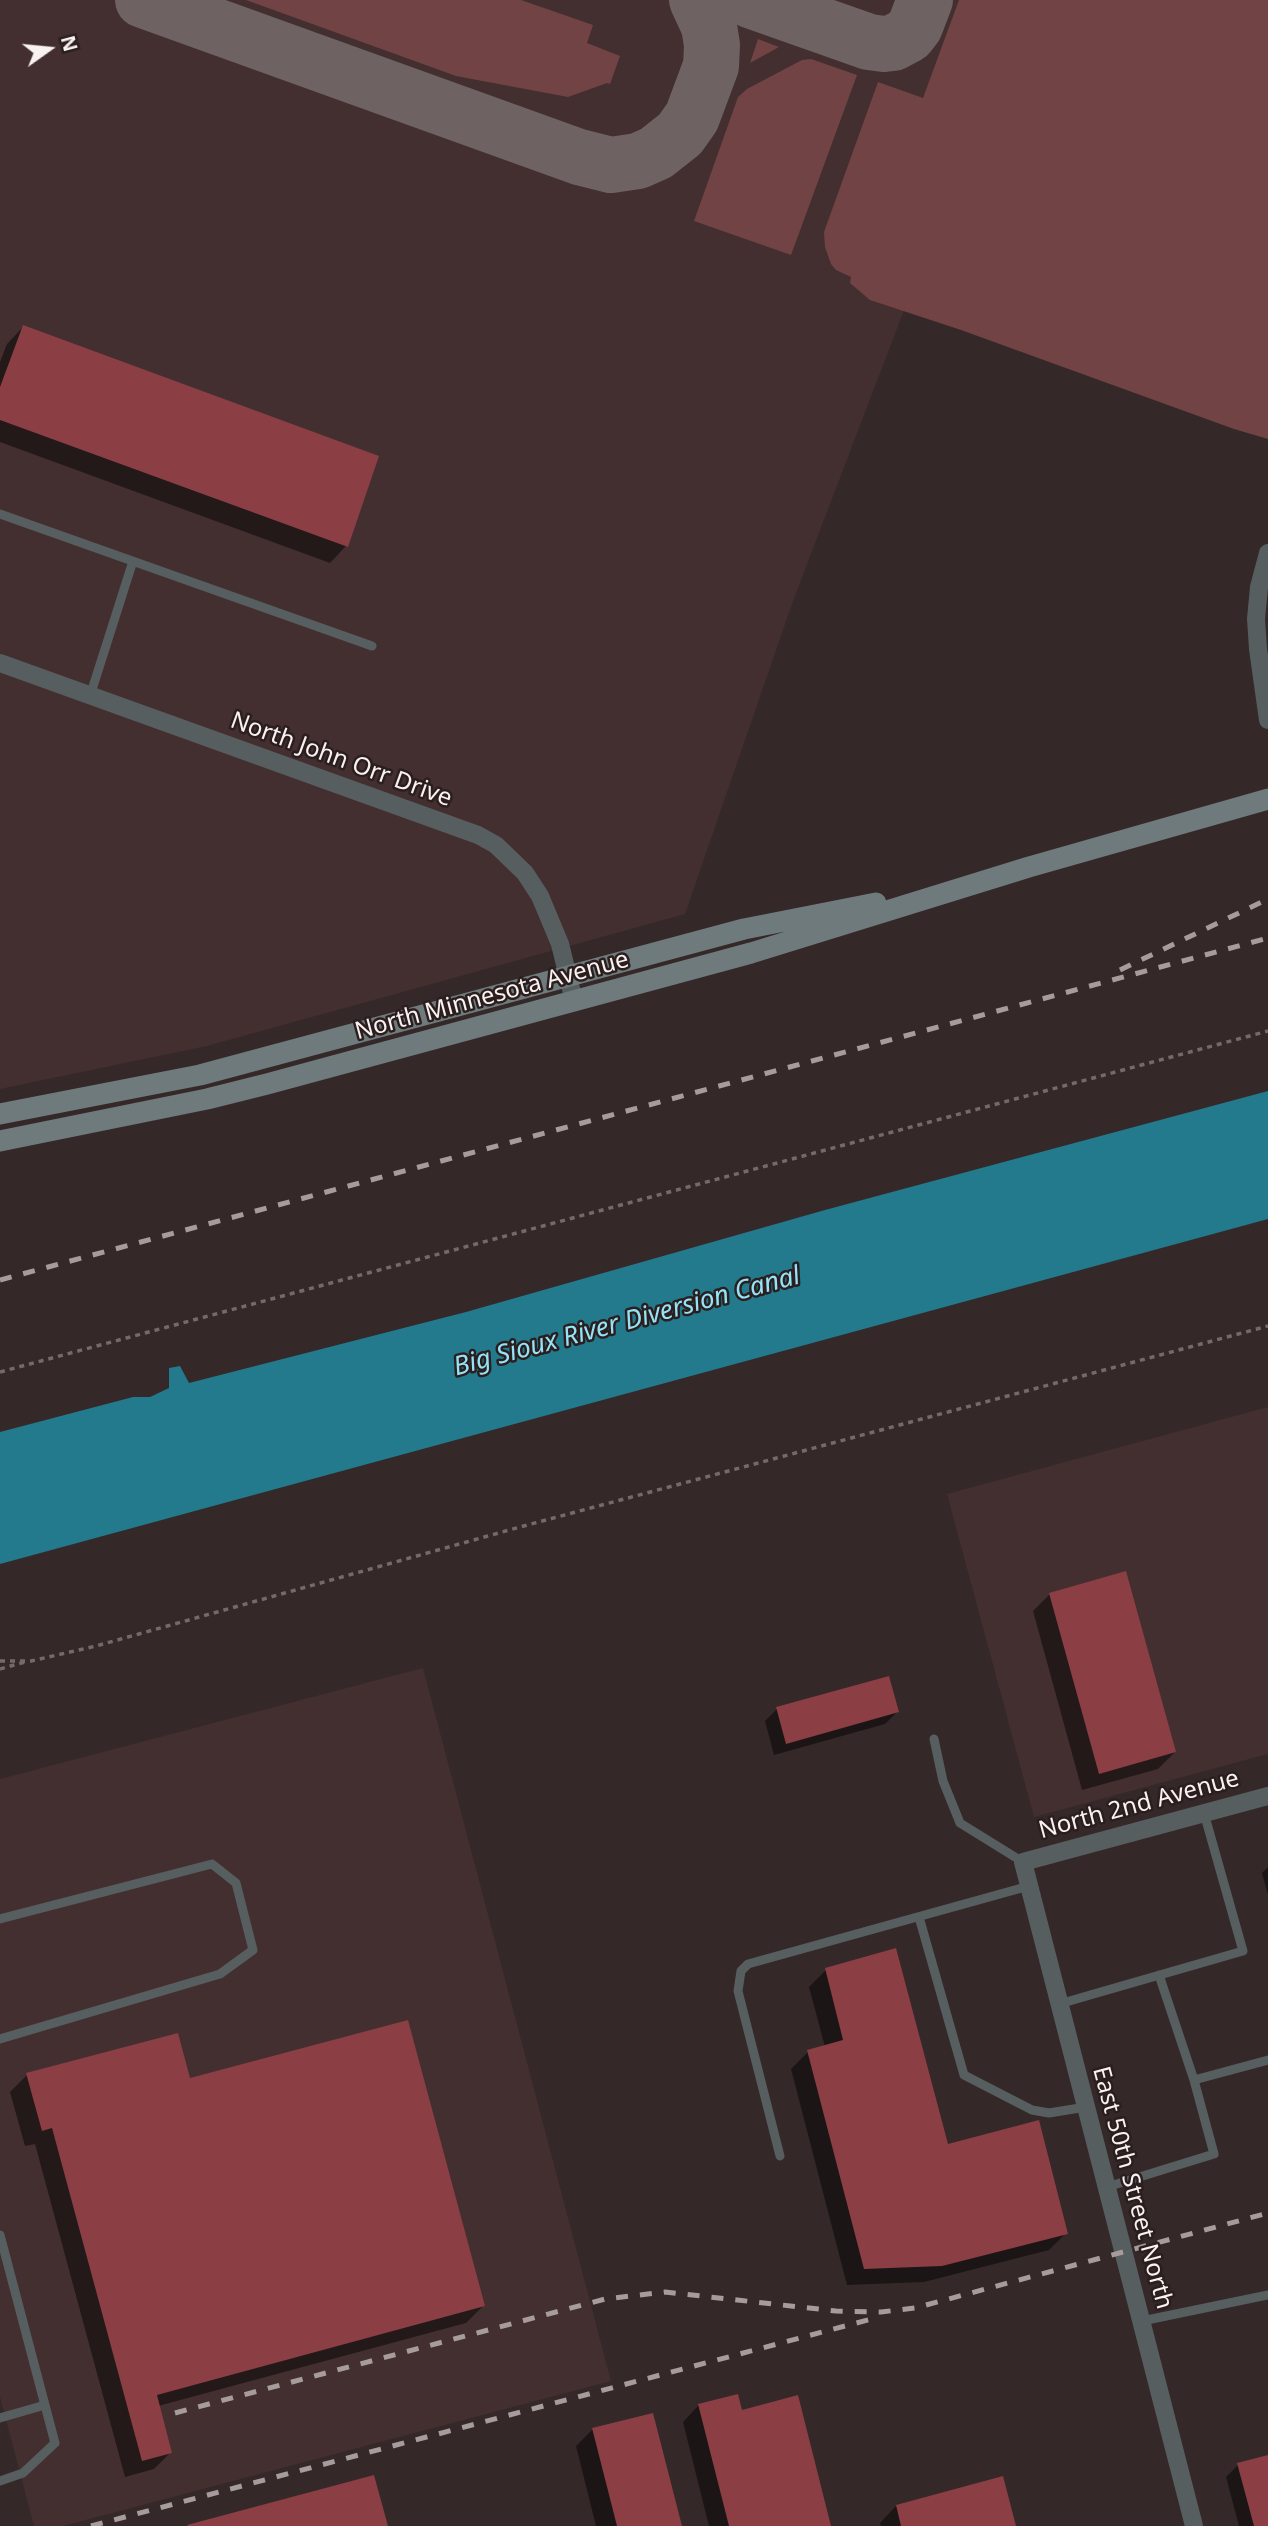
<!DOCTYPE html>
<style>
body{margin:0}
#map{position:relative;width:1268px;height:2526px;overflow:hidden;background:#352828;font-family:"Noto Sans",sans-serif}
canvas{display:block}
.north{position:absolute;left:14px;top:14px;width:70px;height:70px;-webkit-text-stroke:5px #2b1e1f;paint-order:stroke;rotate:75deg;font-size:19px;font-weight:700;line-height:28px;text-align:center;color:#faf1f1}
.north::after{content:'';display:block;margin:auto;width:24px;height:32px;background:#faf1f1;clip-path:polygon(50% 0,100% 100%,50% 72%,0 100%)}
</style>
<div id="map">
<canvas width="1268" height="2526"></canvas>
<div class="north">N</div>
</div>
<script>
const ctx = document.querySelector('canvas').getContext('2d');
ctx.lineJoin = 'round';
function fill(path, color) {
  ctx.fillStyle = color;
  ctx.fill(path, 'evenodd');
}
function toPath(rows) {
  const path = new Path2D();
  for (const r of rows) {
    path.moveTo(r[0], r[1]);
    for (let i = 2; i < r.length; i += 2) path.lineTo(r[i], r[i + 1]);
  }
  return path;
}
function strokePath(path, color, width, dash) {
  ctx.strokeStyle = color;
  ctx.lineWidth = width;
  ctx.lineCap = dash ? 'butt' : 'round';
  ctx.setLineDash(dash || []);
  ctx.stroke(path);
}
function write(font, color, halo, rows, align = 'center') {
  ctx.font = font + ' "Noto Sans",sans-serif';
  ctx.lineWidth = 5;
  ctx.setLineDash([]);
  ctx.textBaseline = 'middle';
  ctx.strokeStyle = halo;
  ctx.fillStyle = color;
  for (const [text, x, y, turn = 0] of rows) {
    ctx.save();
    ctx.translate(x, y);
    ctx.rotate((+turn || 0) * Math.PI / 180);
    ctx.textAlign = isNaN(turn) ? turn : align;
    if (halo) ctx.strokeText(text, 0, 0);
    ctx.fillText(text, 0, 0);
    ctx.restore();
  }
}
const built = toPath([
 [0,0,1268,0,943,208,793,601,685,914,207,1046,0,1089],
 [1268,1407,1268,1754,1034,1817,947,1494],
 [423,1668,611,2381,63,2526,34,2526,0,2397,0,1779]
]);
const green = toPath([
 [246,0,521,0,593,25,587,43,620,56,610,84,607,83,568,97,456,76],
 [959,0,1268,0,1268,439,1234,429,961,330,870,300,850,283,851,277,836,270,831,264,825,247,824,232,878,82,923,98],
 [758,39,779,47,750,63],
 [811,59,857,75,791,255,694,221,738,97,747,89,802,60]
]);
const water = toPath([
 [1268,1091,1268,1219,0,1564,0,1432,133,1397,150,1397,169,1388,169,1368,180,1366,189,1383,466,1312,825,1210]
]);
const shadow = toPath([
 [23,327,346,546,330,563,0,442,0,362,7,344],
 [1050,1594,1175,1752,1158,1769,1082,1790,1033,1611],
 [777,1709,897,1712,885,1724,774,1755,765,1721],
 [1268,1867,1268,1895,1262,1873],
 [826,1970,946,2146,1066,2233,1049,2250,924,2282,847,2285,791,2069,808,2052,825,2047,809,1987],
 [27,2075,189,2080,483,2306,466,2323,158,2406,170,2453,154,2469,125,2477,35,2144,25,2146,10,2092],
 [699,2405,740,2412,829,2526,709,2526,683,2422],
 [593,2429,680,2526,596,2526,576,2446],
 [1268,2457,1268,2526,1239,2526,1226,2477,1238,2465],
 [896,2506,1014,2526,881,2526,880,2523]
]);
const taxiway = toPath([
 [143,0,579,157,611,165,638,161,656,153,680,134,692,117,711,66,712,45,709,26,697,0],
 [750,0,869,42,884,44,893,43,908,35,915,26,925,0]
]);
const building = toPath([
 [23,325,379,456,348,547,0,420,0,387],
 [1126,1571,1176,1752,1099,1774,1049,1593],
 [889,1676,899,1712,786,1744,776,1707],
 [896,1948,948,2144,1039,2120,1068,2234,942,2266,864,2269,807,2050,843,2040,825,1968],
 [408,2020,485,2306,157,2395,172,2453,142,2461,52,2128,42,2131,26,2073,178,2033,190,2078],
 [738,2394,742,2410,798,2395,831,2526,729,2526,698,2404],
 [653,2413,682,2526,617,2526,592,2428],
 [1268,2455,1268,2526,1254,2526,1237,2463],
 [374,2475,388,2526,188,2526,187,2525],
 [1003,2476,1016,2526,901,2526,896,2505]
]);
const path = toPath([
 [0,1372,1268,1031],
 [0,1661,31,1661,96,1646,520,1527,1268,1326],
 [0,1669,25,1662]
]);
const service = toPath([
 [0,514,372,646],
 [90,696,133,561],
 [934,1739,943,1781,960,1823,1023,1862],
 [919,1917,964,2075,1032,2110,1049,2113,1086,2107],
 [0,1919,212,1864,236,1883,253,1950,220,1974,0,2039],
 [1159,1975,1194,2080,1268,2060],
 [1059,2004,1243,1951,1204,1813],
 [780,2156,738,1991,741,1971,748,1964,1029,1886],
 [1107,2187,1214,2154,1194,2080],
 [0,2235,55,2443,23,2473,0,2481],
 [1142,2321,1268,2295],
 [0,2418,45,2405]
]);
const minor = toPath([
 [1268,553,1259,587,1256,619,1258,649,1268,720],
 [0,663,478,835,496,845,525,873,540,896,560,944,574,1001],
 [1194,2526,1023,1862,1268,1796]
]);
const secondary = toPath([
 [0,1114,200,1075,744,929,876,903],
 [0,1141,207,1099,267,1084,751,953,1029,867,1268,799]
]);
const rail = toPath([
 [1120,970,1268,899],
 [0,1280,1268,938],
 [175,2413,605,2299,665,2292,836,2311,881,2312,915,2308,1268,2213],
 [91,2526,879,2317]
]);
const streetNames = [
 ["North John Orr Drive",341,760,20],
 ["North Minnesota Avenue",492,996,-15],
 ["North 2nd Avenue",1139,1805,-15],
 ["East 50th Street North",1132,2188,75]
];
const waterNames = [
 ["Big Sioux River Diversion Canal",627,1322,-15]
];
fill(built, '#432f30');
fill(green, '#724345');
fill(water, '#237a8d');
fill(shadow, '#0007');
strokePath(taxiway, '#6e6262', 56);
fill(building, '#8b3e44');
strokePath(path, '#756a6a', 3.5, [5, 5]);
strokePath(service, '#575e60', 9);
strokePath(minor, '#575e60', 18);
strokePath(secondary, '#6f7a7c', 21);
strokePath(rail, '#a79c9c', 5, [12, 12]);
write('24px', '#faf1f1', '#2b1e1f', streetNames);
write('italic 26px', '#96e3f7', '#2b1e1f', waterNames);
</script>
